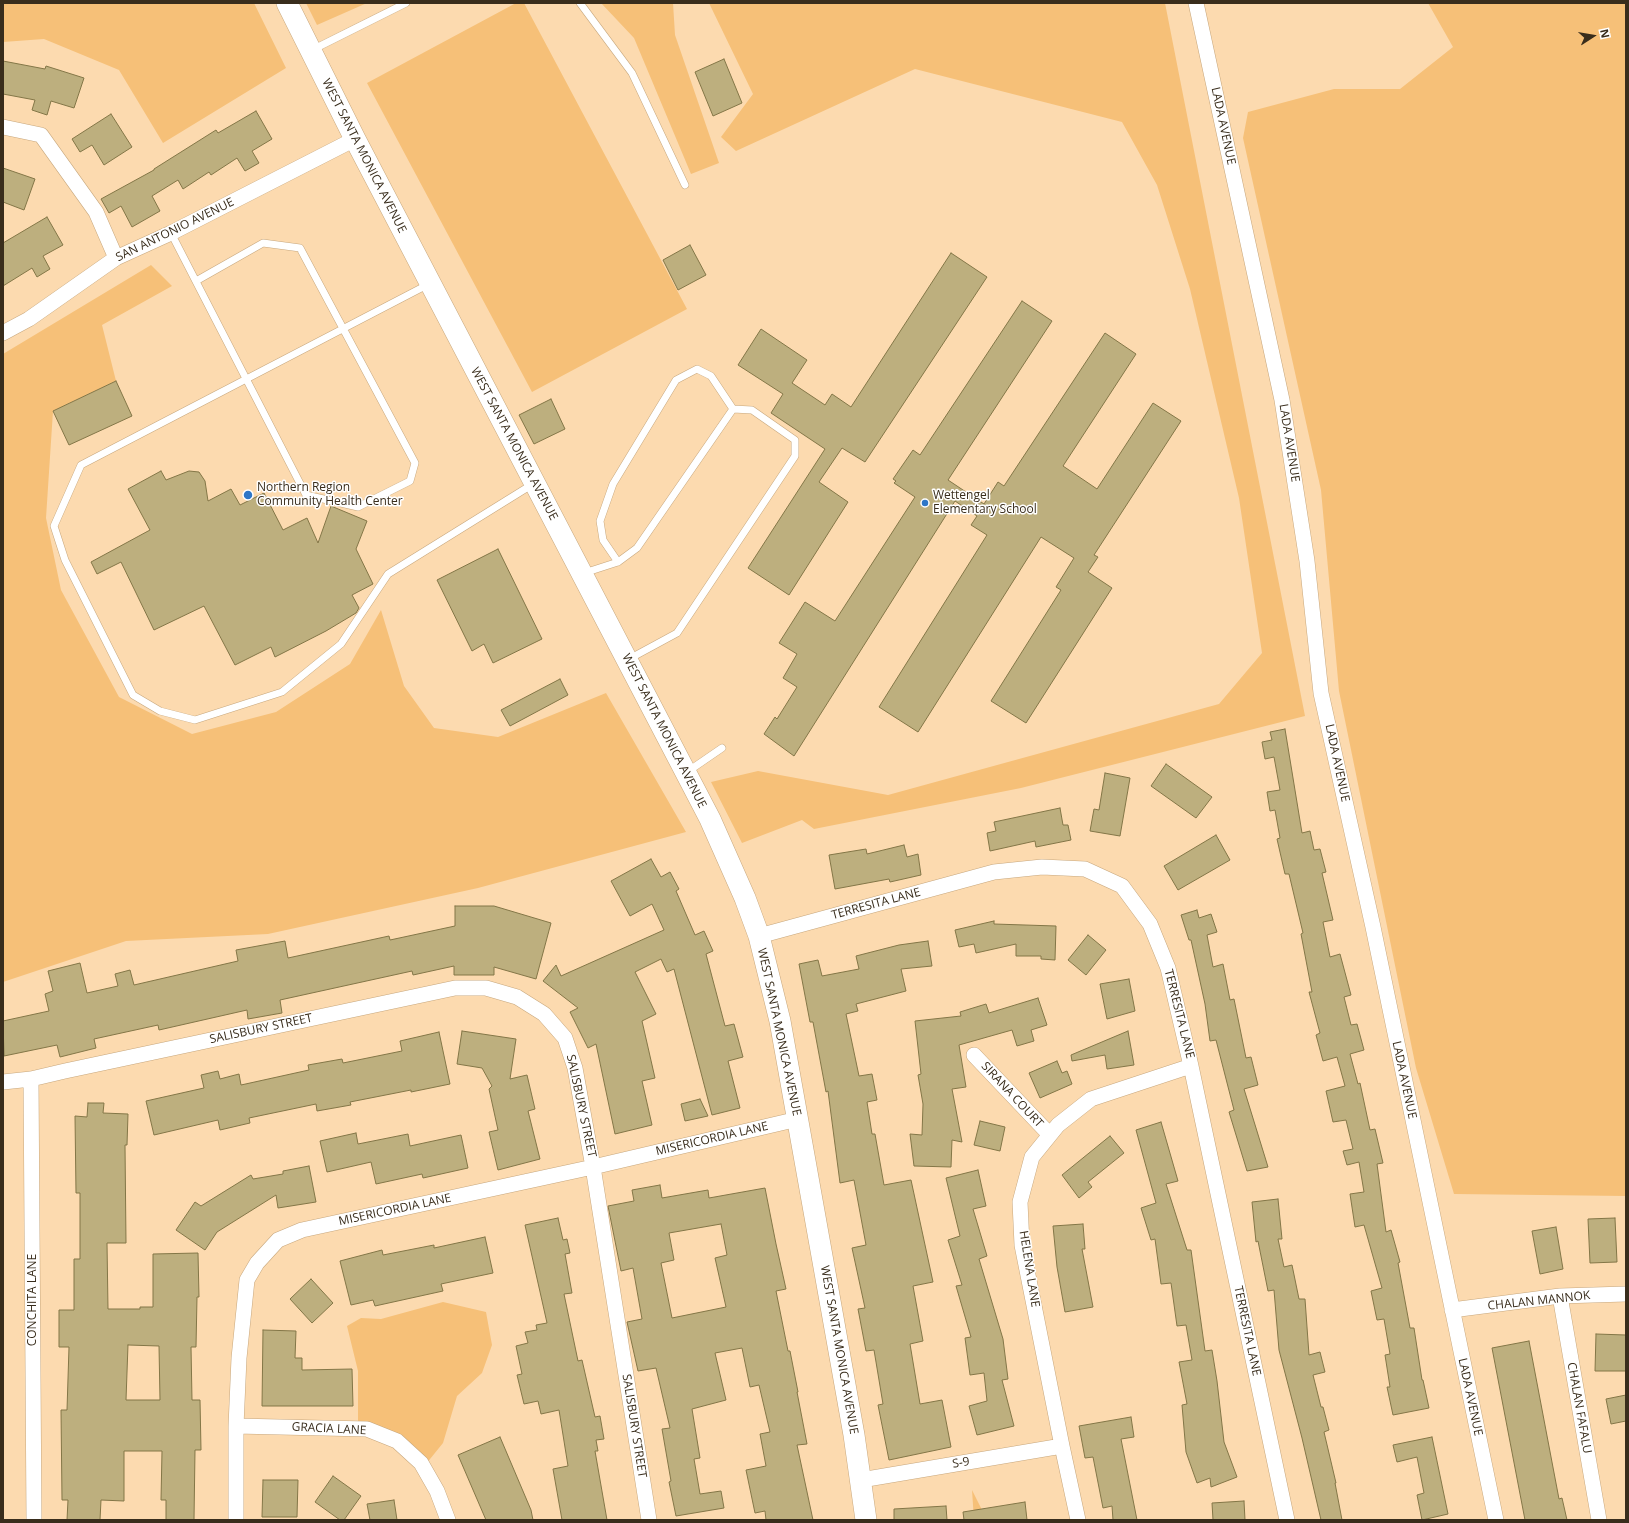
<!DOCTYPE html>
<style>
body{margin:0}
#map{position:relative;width:1629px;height:1523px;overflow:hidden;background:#fcdaaf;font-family:"Open Sans",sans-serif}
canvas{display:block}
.frame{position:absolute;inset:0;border:4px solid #392d1c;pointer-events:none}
.north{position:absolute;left:1573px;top:16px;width:40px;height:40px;-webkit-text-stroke:3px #fff;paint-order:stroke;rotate:78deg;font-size:11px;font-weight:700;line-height:16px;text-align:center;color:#392d1c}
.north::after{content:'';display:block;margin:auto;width:14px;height:18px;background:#392d1c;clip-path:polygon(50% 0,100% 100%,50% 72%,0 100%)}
</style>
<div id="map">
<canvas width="1629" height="1523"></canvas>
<div class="frame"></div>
<div class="north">N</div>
</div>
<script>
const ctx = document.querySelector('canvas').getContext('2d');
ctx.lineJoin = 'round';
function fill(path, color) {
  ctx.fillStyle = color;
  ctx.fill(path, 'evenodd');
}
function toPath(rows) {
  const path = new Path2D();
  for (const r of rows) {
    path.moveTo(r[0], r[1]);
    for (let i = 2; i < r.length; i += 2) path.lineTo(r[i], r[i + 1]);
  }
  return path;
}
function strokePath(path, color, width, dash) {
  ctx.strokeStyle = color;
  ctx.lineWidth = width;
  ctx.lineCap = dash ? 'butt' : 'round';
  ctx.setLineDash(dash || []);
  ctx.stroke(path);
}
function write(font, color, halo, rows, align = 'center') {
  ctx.font = font + ' "Open Sans",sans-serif';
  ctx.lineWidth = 3;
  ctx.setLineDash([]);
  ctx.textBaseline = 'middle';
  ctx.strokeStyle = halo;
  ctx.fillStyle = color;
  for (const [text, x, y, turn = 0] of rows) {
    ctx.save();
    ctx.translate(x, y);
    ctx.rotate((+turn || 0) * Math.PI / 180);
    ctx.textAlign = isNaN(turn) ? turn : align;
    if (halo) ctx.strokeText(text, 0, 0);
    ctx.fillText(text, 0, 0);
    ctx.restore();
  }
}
const green = toPath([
 [3,3,254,3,286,68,163,143,119,70,44,39,3,42],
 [306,3,367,3,317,25],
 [516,3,524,3,687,309,532,392,367,83],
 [601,3,673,3,675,35,719,163,691,174,634,38],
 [709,3,1165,3,1305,716,1021,788,814,829,802,820,742,843,711,782,758,771,888,795,1219,704,1262,653,1239,498,1190,289,1157,185,1122,122,915,69,736,151,721,137,753,94],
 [1428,3,1626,3,1626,1196,1454,1194,1416,1068,1339,691,1321,490,1243,138,1248,112,1334,89,1400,89,1453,47],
 [151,265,172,286,102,325,116,381,53,411,46,518,61,590,119,697,192,734,276,712,350,664,381,610,404,686,434,728,498,737,606,693,686,832,478,888,268,934,126,941,3,982,3,354],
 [443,1302,486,1312,492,1345,482,1373,457,1396,443,1443,426,1464,358,1423,358,1371,347,1326,361,1318,381,1319],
 [972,1490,987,1520,974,1520]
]);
const building = toPath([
 [724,59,742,103,713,116,695,72,724,59],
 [3,61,45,69,46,66,84,78,74,108,51,101,47,115,32,110,35,100,3,94,3,61],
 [256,111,272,139,252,151,259,163,245,171,237,158,211,175,209,172,183,189,178,180,152,196,160,211,132,227,121,206,109,213,101,199,154,170,154,169,216,130,218,133,256,111],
 [111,114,132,147,104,165,92,145,80,152,72,139,111,114],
 [3,168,35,179,24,210,3,202,3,168],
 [47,217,63,245,43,256,50,269,37,277,32,268,3,286,3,243,47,217],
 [690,245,706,275,678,290,663,260,690,245],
 [951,253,987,277,865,462,842,448,819,482,848,502,789,595,748,568,825,449,771,413,783,394,738,365,761,329,807,360,792,383,825,405,832,394,851,407,951,253],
 [1022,301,1052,321,948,480,984,504,998,482,1004,486,1105,333,1136,354,1063,466,1097,489,1153,403,1181,421,1094,555,1098,557,1088,572,1112,588,1026,723,991,701,1061,590,1056,587,1074,558,1041,537,918,732,879,707,987,535,971,525,977,516,955,501,794,756,764,734,775,717,777,719,797,687,783,678,797,654,779,643,805,602,835,621,915,497,894,483,896,481,893,479,913,450,920,455,1022,301],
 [116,381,132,416,69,445,53,411,116,381],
 [551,399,565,429,534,444,519,415,551,399],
 [161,471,166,480,189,471,199,472,205,481,208,501,231,489,240,505,264,493,283,530,307,518,318,543,331,506,367,521,356,549,373,584,352,595,359,608,356,613,326,631,275,657,271,647,235,665,204,606,154,630,121,562,97,574,91,562,150,530,128,489,161,471],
 [498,549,542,639,493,663,484,644,472,651,437,580,498,549],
 [560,679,568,695,510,726,501,710,560,679],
 [1285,729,1302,833,1310,831,1314,850,1320,849,1326,872,1322,873,1333,920,1323,922,1330,957,1340,954,1351,995,1344,997,1351,1025,1357,1024,1364,1050,1350,1054,1358,1084,1360,1083,1370,1130,1375,1129,1383,1163,1377,1164,1386,1232,1391,1230,1400,1262,1398,1263,1410,1328,1414,1328,1422,1380,1423,1380,1429,1408,1393,1415,1387,1387,1390,1387,1385,1355,1390,1354,1384,1319,1377,1320,1371,1291,1382,1288,1364,1225,1355,1227,1350,1194,1364,1192,1359,1162,1347,1165,1343,1151,1353,1149,1346,1120,1333,1122,1326,1091,1345,1086,1337,1057,1323,1061,1316,1035,1320,1033,1309,992,1312,992,1301,934,1303,933,1289,874,1285,874,1277,839,1280,838,1275,810,1270,811,1267,792,1280,790,1274,757,1265,759,1262,742,1272,740,1270,732,1285,729],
 [1166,764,1212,797,1196,818,1151,786,1166,764],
 [1105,773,1130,778,1120,836,1090,831,1094,809,1099,810,1105,773],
 [1060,808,1063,825,1068,825,1071,840,1036,847,1035,841,990,851,987,833,996,831,994,822,1060,808],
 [1216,835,1230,860,1178,890,1164,866,1216,835],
 [904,845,907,857,918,854,921,875,890,882,889,879,835,889,829,855,866,849,867,854,904,845],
 [651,859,661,877,670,872,679,889,676,891,695,935,704,931,713,951,706,954,725,1026,734,1024,743,1057,728,1061,740,1108,712,1115,674,969,667,972,661,959,635,972,656,1014,642,1021,655,1078,642,1081,652,1125,615,1134,596,1044,588,1048,570,1012,578,1008,543,981,556,965,561,976,664,930,652,904,630,916,611,881,651,859],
 [455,906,494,906,551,923,536,979,494,967,494,975,454,975,454,966,413,975,412,971,280,1000,282,1013,248,1019,247,1010,159,1030,158,1025,94,1039,96,1048,60,1057,57,1045,4,1056,3,1021,49,1011,45,994,53,991,48,971,80,963,87,993,118,986,115,974,130,970,134,985,238,961,236,950,285,941,288,958,389,936,390,940,455,926,455,906],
 [1197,910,1199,918,1211,914,1217,932,1207,935,1213,967,1223,964,1230,1000,1234,999,1246,1058,1251,1057,1258,1085,1244,1089,1268,1167,1247,1171,1229,1112,1234,1110,1216,1040,1210,1041,1205,1004,1191,940,1189,940,1181,915,1197,910],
 [994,921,994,924,1056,926,1055,960,1041,959,1041,956,1016,956,1016,944,976,953,974,944,959,947,955,930,994,921],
 [1088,935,1106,950,1086,975,1068,960,1088,935],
 [928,941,932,966,901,969,906,991,856,1004,858,1011,846,1014,859,1076,872,1074,877,1100,867,1102,872,1134,875,1134,884,1185,911,1180,933,1282,913,1286,923,1341,910,1344,920,1404,942,1400,951,1447,889,1460,878,1405,883,1404,874,1350,866,1351,858,1309,865,1308,852,1248,866,1245,854,1180,840,1183,828,1091,826,1092,813,1022,810,1022,799,964,818,960,822,976,859,969,856,956,899,945,928,941],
 [1129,979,1135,1011,1107,1019,1100,984,1129,979],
 [1038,998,1047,1025,1031,1030,1034,1041,1017,1046,1012,1030,959,1045,966,1087,952,1089,962,1142,952,1140,951,1167,914,1166,910,1134,922,1135,923,1104,918,1075,921,1074,915,1021,961,1016,960,1012,986,1004,989,1013,1038,998],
 [462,1031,516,1039,510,1079,527,1075,535,1109,528,1111,540,1159,498,1170,489,1132,498,1130,489,1089,492,1086,482,1068,457,1064,462,1031],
 [1128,1031,1134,1065,1107,1069,1105,1055,1072,1061,1071,1055,1128,1031],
 [439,1032,450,1084,411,1092,411,1090,350,1102,351,1105,317,1111,316,1104,249,1118,250,1123,220,1130,218,1120,154,1135,146,1101,204,1088,201,1075,218,1071,220,1079,239,1074,241,1085,309,1070,308,1065,342,1059,343,1063,402,1051,400,1041,439,1032],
 [1057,1061,1062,1073,1067,1071,1072,1084,1040,1098,1029,1073,1057,1061],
 [700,1099,708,1116,685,1121,681,1104,700,1099],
 [88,1103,104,1103,103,1113,128,1114,127,1145,125,1145,126,1243,107,1243,108,1309,140,1309,140,1307,153,1307,153,1254,198,1253,199,1297,197,1297,196,1347,191,1347,192,1400,200,1400,201,1450,195,1450,194,1520,166,1520,166,1500,161,1500,162,1451,124,1451,124,1501,101,1500,100,1520,67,1520,68,1500,62,1500,61,1410,67,1410,69,1347,59,1347,59,1310,74,1310,74,1259,80,1259,80,1193,76,1193,75,1116,87,1117,88,1103],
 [128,1345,159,1346,160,1400,126,1400,128,1345],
 [980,1121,1005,1127,1000,1151,974,1145,980,1121],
 [1161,1122,1178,1181,1166,1184,1187,1250,1191,1250,1205,1351,1212,1350,1217,1381,1224,1442,1237,1477,1211,1487,1210,1478,1197,1483,1186,1452,1182,1405,1187,1404,1179,1362,1192,1360,1186,1325,1177,1326,1171,1283,1161,1284,1155,1239,1151,1240,1141,1208,1156,1203,1136,1130,1161,1122],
 [356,1133,358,1144,408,1134,410,1146,461,1135,468,1168,423,1178,422,1174,376,1184,371,1162,327,1172,320,1141,356,1133],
 [1110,1136,1124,1153,1088,1182,1092,1187,1079,1198,1062,1175,1110,1136],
 [309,1166,316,1202,278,1208,276,1195,217,1232,205,1250,176,1230,195,1202,201,1206,251,1175,253,1179,283,1174,283,1171,309,1166],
 [978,1170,986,1206,973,1209,987,1256,979,1259,1003,1339,1008,1379,1002,1380,1014,1426,977,1435,969,1406,987,1401,984,1373,970,1375,965,1338,971,1337,956,1286,962,1285,948,1240,960,1236,946,1178,978,1170],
 [660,1185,662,1198,708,1190,709,1198,765,1188,776,1244,786,1289,776,1291,788,1351,790,1351,798,1392,797,1392,807,1444,797,1445,813,1520,766,1520,765,1511,755,1513,746,1470,766,1466,760,1434,770,1432,759,1385,750,1387,742,1348,715,1353,726,1400,692,1409,700,1458,694,1459,700,1494,721,1491,724,1508,676,1516,669,1482,671,1481,662,1429,670,1428,656,1368,638,1371,627,1322,642,1319,633,1268,621,1271,608,1206,634,1201,632,1190,660,1185],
 [721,1224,727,1255,715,1258,726,1307,672,1318,661,1263,674,1260,669,1233,721,1224],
 [1278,1199,1282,1239,1278,1239,1284,1267,1292,1265,1299,1299,1305,1299,1309,1355,1320,1352,1325,1372,1313,1375,1321,1407,1323,1407,1329,1430,1324,1432,1336,1483,1335,1483,1342,1520,1321,1520,1302,1438,1279,1350,1274,1290,1268,1291,1258,1241,1256,1242,1252,1202,1278,1199],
 [558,1218,563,1240,567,1239,570,1253,565,1254,572,1293,564,1294,578,1361,582,1360,595,1417,600,1416,604,1439,596,1440,598,1451,595,1451,607,1520,562,1520,553,1469,568,1466,559,1410,541,1414,538,1401,524,1404,517,1375,522,1374,516,1346,528,1343,525,1332,537,1330,536,1325,547,1323,525,1225,558,1218],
 [1615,1218,1617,1262,1590,1263,1588,1219,1615,1218],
 [1083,1224,1085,1249,1082,1249,1093,1307,1065,1312,1057,1267,1053,1226,1083,1224],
 [1556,1227,1563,1269,1540,1274,1532,1231,1556,1227],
 [485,1237,493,1273,441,1284,443,1291,375,1306,373,1300,351,1305,340,1261,382,1250,383,1255,434,1245,434,1248,485,1237],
 [311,1279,333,1303,312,1323,290,1299,311,1279],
 [263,1330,296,1331,295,1358,302,1358,302,1370,352,1369,353,1406,262,1406,263,1330],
 [1596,1334,1626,1335,1626,1371,1595,1371,1596,1334],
 [1529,1341,1559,1499,1562,1498,1567,1520,1525,1520,1492,1348,1529,1341],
 [1626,1395,1626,1421,1611,1424,1606,1399,1626,1395],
 [1131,1417,1134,1437,1121,1439,1137,1520,1113,1520,1112,1506,1103,1508,1093,1457,1085,1458,1079,1426,1131,1417],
 [500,1437,531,1510,533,1520,486,1520,458,1455,500,1437],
 [1432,1437,1448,1514,1422,1520,1417,1495,1424,1493,1417,1457,1397,1462,1393,1445,1432,1437],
 [333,1476,361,1496,344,1520,340,1520,315,1502,333,1476],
 [263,1480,298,1480,297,1517,262,1517,263,1480],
 [394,1500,397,1520,370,1520,367,1504,394,1500],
 [1244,1501,1245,1520,1213,1520,1212,1503,1244,1501],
 [1025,1502,1027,1520,964,1520,963,1512,1025,1502],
 [946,1506,947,1520,894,1520,894,1509,946,1506]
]);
const service = toPath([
 [580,3,632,73,685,185],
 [312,50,406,3],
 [171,233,306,495,358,507,410,481,415,463,300,248,263,243,196,281],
 [429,284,81,465,54,526,65,560,133,695,160,711,195,720,282,692,341,644,388,574,533,484],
 [618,562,603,540,600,521,613,484,676,380,697,369,711,376,733,409],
 [584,573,618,562,637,548,733,409,752,410,795,440,795,456,677,633,629,659],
 [687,772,722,748]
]);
const minor = toPath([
 [1196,3,1282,400,1307,561,1321,693,1373,927,1496,1520],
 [3,127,41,135,96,212,116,258],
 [3,333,29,319,116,258,171,233,355,139],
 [759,936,994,872,1042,867,1085,869,1122,886,1150,924,1168,968,1191,1066,1287,1520],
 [974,1055,1050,1135],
 [31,1079,34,1520],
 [3,1082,31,1079,65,1071,455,988,486,988,517,997,544,1014,565,1038,575,1068,593,1167,649,1520],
 [1560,1296,1599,1520],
 [1452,1310,1560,1296,1626,1294],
 [236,1426,367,1429,397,1441,421,1463,437,1491,448,1520],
 [861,1480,1062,1446],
 [236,1520,236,1426,239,1358,247,1280,257,1263,278,1240,302,1230,593,1167,798,1119],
 [1078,1520,1062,1446,1022,1245,1020,1202,1032,1157,1058,1125,1091,1099,1191,1066]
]);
const secondary = toPath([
 [287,3,355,139,686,773,710,819,745,898,759,936,780,1021,854,1435,866,1520]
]);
const markers = [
 [248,495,5,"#2e76c7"],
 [925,503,4,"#2e76c7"]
];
const streetNames = [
 ["LADA AVENUE",1223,126,78],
 ["WEST SANTA MONICA AVENUE",364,156,63],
 ["SAN ANTONIO AVENUE",175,230,-26],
 ["LADA AVENUE",1289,443,81],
 ["WEST SANTA MONICA AVENUE",514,444,62],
 ["WEST SANTA MONICA AVENUE",664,731,63],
 ["LADA AVENUE",1337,763,78],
 ["TERRESITA LANE",876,904,-15],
 ["TERRESITA LANE",1179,1014,76],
 ["SALISBURY STREET",261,1029,-12],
 ["WEST SANTA MONICA AVENUE",779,1032,78],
 ["LADA AVENUE",1404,1080,78],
 ["SIRANA COURT",1012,1095,47],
 ["SALISBURY STREET",581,1106,78],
 ["MISERICORDIA LANE",712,1139,-13],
 ["MISERICORDIA LANE",395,1210,-12],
 ["HELENA LANE",1029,1269,81],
 ["CONCHITA LANE",33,1300,-90],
 ["CHALAN MANNOK",1539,1301,-6],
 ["TERRESITA LANE",1247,1331,78],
 ["WEST SANTA MONICA AVENUE",839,1350,80],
 ["LADA AVENUE",1470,1397,78],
 ["CHALAN FAFALU",1579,1408,80],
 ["SALISBURY STREET",634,1426,81],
 ["GRACIA LANE",329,1429,3],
 ["S-9",961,1463,-9]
];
const poiNames = [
 ["Northern Region",257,488],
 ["Community Health Center",257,502],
 ["Wettengel",933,496],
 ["Elementary School",933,510]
];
fill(green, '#f6c078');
fill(building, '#bdaf7e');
strokePath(building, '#837647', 1);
strokePath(service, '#c7a77d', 8);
strokePath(minor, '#c7a77d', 16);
strokePath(secondary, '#c7a77d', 22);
strokePath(service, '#fff', 7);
strokePath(minor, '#fff', 15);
strokePath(secondary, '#fff', 21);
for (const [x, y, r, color] of markers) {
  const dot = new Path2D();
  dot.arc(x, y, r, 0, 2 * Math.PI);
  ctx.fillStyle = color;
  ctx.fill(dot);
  strokePath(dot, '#fff', 1.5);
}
write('12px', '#392d1c', '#fff', streetNames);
write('12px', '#392d1c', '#fff', poiNames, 'left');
</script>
